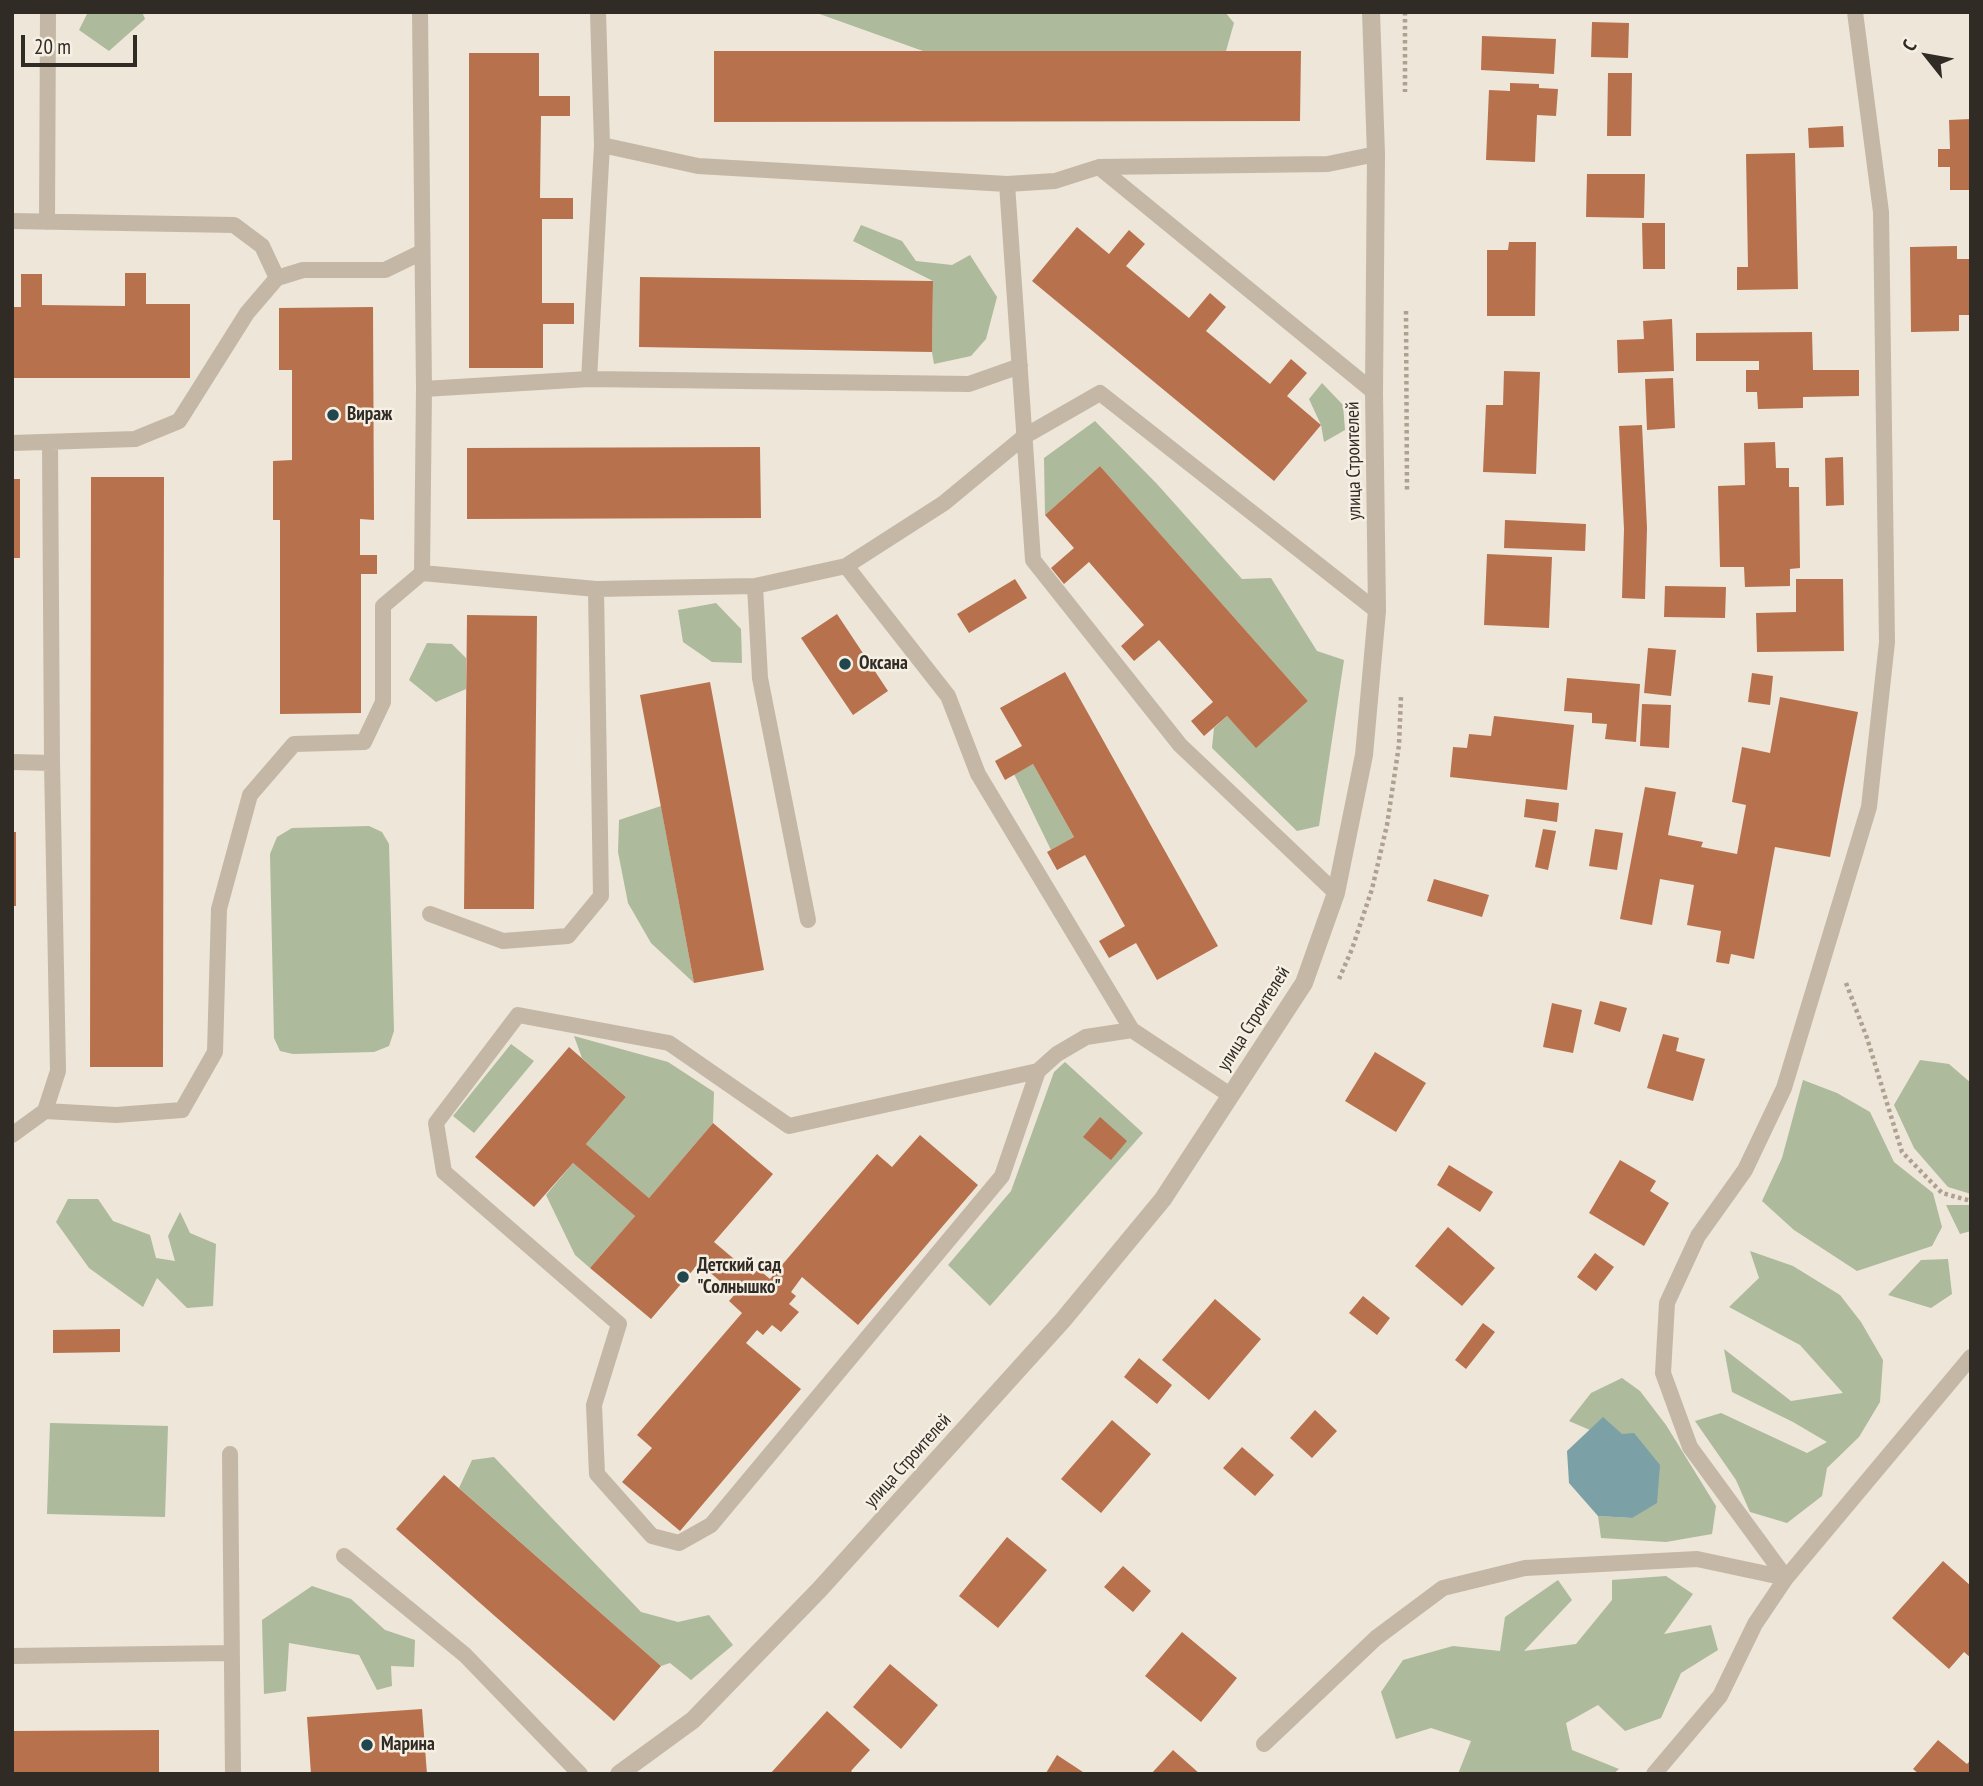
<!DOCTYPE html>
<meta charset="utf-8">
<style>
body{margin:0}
#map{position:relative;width:1983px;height:1786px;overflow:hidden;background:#ede6d9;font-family:"PT Sans Narrow",sans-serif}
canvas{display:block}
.frame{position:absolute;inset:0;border:14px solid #312b26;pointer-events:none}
.north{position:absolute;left:1892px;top:21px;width:70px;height:70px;-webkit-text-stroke:5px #f6f0e4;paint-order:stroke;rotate:301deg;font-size:19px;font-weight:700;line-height:28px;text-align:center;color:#312b26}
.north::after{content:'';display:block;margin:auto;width:24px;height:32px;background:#312b26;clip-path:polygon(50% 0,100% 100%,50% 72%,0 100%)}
.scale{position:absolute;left:21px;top:35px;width:116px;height:32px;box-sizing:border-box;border:4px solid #312b26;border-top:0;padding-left:9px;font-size:21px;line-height:24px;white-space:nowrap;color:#312b26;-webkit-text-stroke:5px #f6f0e4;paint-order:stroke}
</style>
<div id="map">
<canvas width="1983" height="1786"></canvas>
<div class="frame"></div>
<div class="north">С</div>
<div class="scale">20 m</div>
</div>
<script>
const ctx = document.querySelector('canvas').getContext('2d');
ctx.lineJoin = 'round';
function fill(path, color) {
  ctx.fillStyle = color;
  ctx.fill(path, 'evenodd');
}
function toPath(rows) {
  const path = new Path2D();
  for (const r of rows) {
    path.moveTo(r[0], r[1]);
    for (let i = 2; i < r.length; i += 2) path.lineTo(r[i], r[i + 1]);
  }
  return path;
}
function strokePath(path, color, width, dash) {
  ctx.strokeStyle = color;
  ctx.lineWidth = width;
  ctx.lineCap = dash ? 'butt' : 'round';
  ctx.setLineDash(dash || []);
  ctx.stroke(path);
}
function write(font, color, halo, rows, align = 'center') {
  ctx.font = font + ' "PT Sans Narrow",sans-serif';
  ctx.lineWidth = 5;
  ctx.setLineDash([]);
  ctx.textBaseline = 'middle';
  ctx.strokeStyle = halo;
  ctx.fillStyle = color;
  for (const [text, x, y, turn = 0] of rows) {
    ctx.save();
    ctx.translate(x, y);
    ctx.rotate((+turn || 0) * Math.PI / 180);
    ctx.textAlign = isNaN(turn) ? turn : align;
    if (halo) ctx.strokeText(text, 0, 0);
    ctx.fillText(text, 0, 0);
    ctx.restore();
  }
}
const green = toPath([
 [88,12,142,12,145,19,109,51,79,30],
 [814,12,1225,12,1234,23,1226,51,923,51],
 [861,225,902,241,916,261,952,265,970,255,997,297,986,339,971,356,934,364,932,352,933,281,853,241],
 [1322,383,1343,405,1345,430,1324,442,1321,425,1309,399],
 [1095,421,1157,484,1242,579,1271,578,1317,651,1344,660,1319,826,1297,831,1212,748,1214,728,1227,716,1256,747,1308,701,1100,466,1045,515,1044,458],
 [716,603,741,629,742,663,712,662,683,642,678,610],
 [427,643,452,644,466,658,466,689,436,702,409,680],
 [1033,764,1074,837,1051,850,1014,774],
 [661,806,694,983,651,943,628,903,618,852,619,820],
 [369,826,382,832,389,844,394,1031,389,1046,374,1052,293,1054,280,1051,274,1038,270,854,277,837,292,828],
 [574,1036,668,1062,714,1092,713,1123,649,1198,586,1144,626,1097,582,1058],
 [511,1044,534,1061,474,1133,453,1116],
 [1920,1060,1949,1064,1971,1083,1971,1194,1948,1187,1914,1148,1894,1105],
 [1065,1062,1143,1133,990,1306,948,1265,1011,1191,1054,1072],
 [1803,1080,1837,1093,1870,1112,1894,1162,1933,1193,1942,1227,1932,1246,1857,1271,1794,1230,1762,1201,1782,1158],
 [573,1163,635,1216,590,1268,575,1255,546,1195],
 [68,1199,98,1199,113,1221,150,1235,156,1258,175,1261,168,1236,180,1212,190,1233,216,1244,213,1306,187,1308,157,1278,143,1307,89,1268,56,1222],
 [1946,1205,1971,1205,1971,1231,1960,1234],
 [1750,1251,1793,1266,1840,1295,1861,1322,1883,1360,1880,1402,1859,1437,1827,1468,1822,1496,1787,1523,1750,1512,1736,1480,1695,1421,1721,1413,1807,1453,1827,1442,1793,1422,1732,1392,1724,1349,1791,1401,1843,1393,1800,1345,1729,1307,1759,1278],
 [1948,1259,1952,1294,1931,1308,1888,1295,1921,1260],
 [1622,1378,1640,1391,1666,1425,1716,1506,1712,1534,1666,1542,1601,1538,1598,1516,1632,1518,1622,1435,1603,1418,1590,1430,1569,1421,1591,1393],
 [50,1423,168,1426,165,1517,47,1514],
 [494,1457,641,1612,678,1622,709,1615,733,1645,691,1680,670,1663,661,1666,459,1488,472,1460],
 [1666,1576,1693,1594,1664,1634,1711,1625,1718,1650,1681,1673,1661,1718,1625,1731,1598,1705,1566,1723,1572,1750,1619,1769,1613,1774,1458,1774,1471,1741,1431,1728,1396,1739,1381,1692,1403,1660,1453,1646,1500,1651,1505,1617,1558,1580,1572,1600,1524,1651,1576,1644,1612,1600,1612,1580],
 [312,1586,351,1599,385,1630,415,1640,414,1667,391,1666,392,1686,377,1690,359,1655,289,1643,286,1691,264,1694,262,1620]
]);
const water = toPath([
 [1603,1417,1622,1434,1634,1433,1660,1465,1657,1503,1632,1518,1598,1516,1569,1483,1567,1451]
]);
const building = toPath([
 [1592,22,1629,23,1628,58,1591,57],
 [1482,36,1556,39,1554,74,1481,70],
 [714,51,1301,51,1300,121,714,122],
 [469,53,539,53,539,96,570,96,570,116,541,116,540,198,573,198,573,219,542,219,542,303,574,303,574,324,543,324,543,368,469,368],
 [1608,73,1632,73,1631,136,1607,136],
 [1510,83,1539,84,1539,88,1558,89,1556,116,1537,115,1535,162,1486,160,1489,90,1510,91],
 [1971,119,1971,190,1950,190,1950,167,1938,167,1938,149,1950,149,1949,120],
 [1843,126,1844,147,1809,148,1808,128],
 [1795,153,1798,289,1737,290,1737,267,1748,267,1746,154],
 [1587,174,1645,174,1644,218,1586,217],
 [1642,223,1665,223,1665,269,1643,269],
 [1077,227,1109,254,1129,230,1145,244,1126,266,1189,318,1210,293,1226,307,1206,331,1270,384,1291,359,1307,373,1287,396,1321,425,1274,481,1032,281],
 [1509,242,1536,242,1535,316,1487,316,1487,250,1508,250],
 [1957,246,1957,259,1971,259,1971,315,1959,315,1959,331,1911,332,1910,247],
 [125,273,146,273,146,304,190,304,190,378,12,378,12,307,21,307,21,274,42,274,42,305,125,306],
 [640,277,933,281,932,352,639,347],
 [373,307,374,520,360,519,360,555,377,555,377,574,361,574,361,713,280,714,280,520,273,520,273,461,292,460,292,370,279,370,279,308],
 [1672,319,1674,371,1618,373,1617,340,1644,339,1643,321],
 [1812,332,1813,370,1859,370,1859,396,1803,397,1803,408,1758,409,1757,392,1746,392,1746,370,1759,370,1759,361,1696,361,1696,333],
 [1504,371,1540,372,1536,474,1483,472,1486,405,1503,405],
 [1673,378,1675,428,1647,430,1645,379],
 [1642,425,1647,528,1645,599,1622,598,1624,529,1619,426],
 [1775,442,1776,468,1789,468,1789,487,1799,487,1800,568,1790,569,1790,586,1745,587,1744,567,1720,567,1718,486,1745,485,1744,443],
 [760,447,761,518,467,519,467,448],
 [1843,457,1844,505,1826,506,1825,458],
 [1100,466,1308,701,1256,748,1227,716,1204,736,1191,721,1213,702,1159,640,1134,661,1121,646,1144,625,1089,562,1064,584,1051,568,1074,548,1045,515],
 [91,477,164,477,163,1067,90,1067],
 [12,479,20,479,20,558,12,558],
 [1505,520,1586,524,1585,551,1504,548],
 [1487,554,1552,557,1549,628,1484,625],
 [1015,579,1027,598,969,633,957,614],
 [1796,579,1843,579,1844,651,1757,652,1756,613,1796,612],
 [1665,586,1726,587,1725,618,1664,617],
 [837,614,888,691,853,715,801,638],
 [467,615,537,616,534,909,464,909],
 [1648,648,1676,650,1671,696,1644,693],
 [1065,672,1218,946,1157,980,1136,943,1109,958,1099,941,1125,926,1085,855,1057,870,1047,852,1074,837,1033,764,1005,780,995,761,1022,746,1000,708],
 [1752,673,1773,676,1770,705,1748,702],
 [1567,678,1640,684,1636,742,1605,739,1607,724,1592,723,1592,713,1564,711],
 [710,682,764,970,694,983,640,695],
 [1780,697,1858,712,1830,857,1775,847,1754,959,1731,954,1729,964,1716,962,1721,931,1687,925,1694,885,1660,879,1652,925,1620,919,1645,787,1676,792,1668,835,1703,842,1701,847,1737,854,1746,805,1732,802,1742,747,1770,753],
 [1642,704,1671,705,1669,748,1640,746],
 [1494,716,1574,725,1567,790,1450,777,1453,747,1467,748,1469,734,1491,736],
 [1526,799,1559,803,1557,822,1524,817],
 [1543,829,1556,831,1548,870,1535,867],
 [1595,829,1623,833,1617,870,1589,866],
 [12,832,16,832,16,906,12,906],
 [1434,879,1489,895,1482,917,1427,901],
 [1600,1001,1627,1008,1620,1032,1594,1024],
 [1552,1003,1582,1010,1573,1053,1543,1047],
 [1663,1034,1679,1038,1676,1051,1705,1059,1693,1101,1647,1088],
 [569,1047,626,1097,586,1144,649,1198,713,1123,773,1174,714,1242,753,1275,758,1269,770,1279,877,1154,892,1167,920,1135,978,1185,858,1325,802,1277,791,1292,796,1296,789,1304,799,1312,781,1332,772,1325,763,1335,757,1330,746,1343,801,1389,680,1531,622,1482,652,1448,637,1435,742,1313,729,1301,735,1294,699,1263,651,1319,590,1268,635,1216,573,1163,534,1207,475,1157],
 [1375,1052,1426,1083,1396,1132,1345,1101],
 [1100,1117,1127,1141,1111,1160,1083,1137],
 [1620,1160,1656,1181,1650,1191,1669,1203,1644,1246,1589,1213],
 [1449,1165,1493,1192,1480,1212,1437,1185],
 [1448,1227,1495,1268,1462,1306,1415,1266],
 [1595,1253,1614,1267,1596,1291,1577,1277],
 [1363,1296,1390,1318,1377,1335,1349,1313],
 [1215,1299,1261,1339,1209,1400,1162,1360],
 [1483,1323,1495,1332,1466,1369,1455,1360],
 [120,1329,120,1352,53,1353,53,1330],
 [1139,1358,1172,1385,1157,1404,1124,1377],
 [1315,1410,1337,1431,1312,1458,1290,1438],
 [1112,1420,1151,1454,1101,1513,1061,1479],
 [1242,1447,1274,1475,1255,1496,1223,1468],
 [444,1475,661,1666,614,1721,396,1529],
 [1007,1537,1047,1570,998,1628,959,1596],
 [1943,1561,1971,1586,1971,1658,1964,1652,1949,1669,1892,1618],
 [1123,1566,1151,1591,1133,1612,1104,1587],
 [1182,1632,1237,1678,1201,1722,1145,1676],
 [890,1664,938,1705,901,1749,853,1707],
 [422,1709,427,1774,311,1774,307,1717],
 [827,1711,870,1750,851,1771,854,1774,770,1774],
 [159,1730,159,1774,12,1774,12,1731],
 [1938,1740,1967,1764,1971,1760,1971,1774,1919,1774,1913,1769],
 [1173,1750,1200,1774,1151,1774],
 [1057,1755,1086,1774,1048,1774,1046,1773]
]);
const path = toPath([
 [1405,12,1405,92],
 [1406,311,1407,491],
 [1339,979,1352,949,1372,889,1387,825,1399,745,1401,696],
 [1846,983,1867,1038,1902,1152,1942,1193,1971,1201]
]);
const lane = toPath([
 [602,145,698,166,1007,184,1055,181,1099,167,1328,164,1376,154],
 [1099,167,1374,392],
 [1007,184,1033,560,1180,745,1336,893],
 [12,221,234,225,262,246,277,278],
 [47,222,48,12],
 [589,379,602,145,598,12],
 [424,389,589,379,969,384,1020,366],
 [12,443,135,439,179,421,247,313,277,278,303,270,385,270,422,252],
 [846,566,948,696,978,774,1132,1030,1230,1095],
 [422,573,596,589,755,586,846,566,944,503,1025,436,1100,393,1377,611],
 [755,586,760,678,808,920],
 [12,762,52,763],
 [430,914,503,941,568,936,601,896,596,589],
 [1038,1071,789,1126,669,1043,518,1015,436,1123,444,1172,619,1324,594,1405,597,1474,652,1536,679,1543,711,1525,1002,1176,1038,1071,1057,1054,1086,1037,1132,1030],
 [45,1111,116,1115,182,1110,215,1052,219,909,250,795,294,744,364,742,383,702,383,606,422,573,424,389,420,12],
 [12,1135,45,1111,58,1071,52,763,50,442],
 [230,1454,233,1774],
 [344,1556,465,1655,580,1774],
 [1786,1578,1690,1447,1663,1373,1667,1303,1698,1236,1745,1170,1784,1088,1869,807,1887,642,1881,212,1855,12],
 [12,1656,231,1653],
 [1264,1744,1376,1638,1443,1588,1525,1568,1697,1559,1786,1578],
 [1654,1774,1720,1696,1755,1624,1786,1578,1971,1357]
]);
const street = toPath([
 [619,1774,693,1720,820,1589,1063,1320,1163,1199,1304,983,1336,893,1364,755,1377,611,1374,392,1376,154,1371,12]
]);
const markers = [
 [333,415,7,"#21464d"],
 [845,664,7,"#21464d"],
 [683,1277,7,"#21464d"],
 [367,1745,7,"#21464d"]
];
const poiNames = [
 ["Вираж",347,415],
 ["Оксана",859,664],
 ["Детский сад",697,1266],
 ["\"Солнышко\"",697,1288],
 ["Марина",381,1745]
];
const streetNames = [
 ["улица Строителей",1354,461,-91],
 ["улица Строителей",1254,1019,-58],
 ["улица Строителей",908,1461,-48]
];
fill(green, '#adba9b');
fill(water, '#7ba1a7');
fill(building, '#b8714d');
strokePath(path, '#afa191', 4.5, [3.5, 3.5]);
strokePath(lane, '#c4b7a6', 16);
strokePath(street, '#c4b7a6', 18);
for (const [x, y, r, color] of markers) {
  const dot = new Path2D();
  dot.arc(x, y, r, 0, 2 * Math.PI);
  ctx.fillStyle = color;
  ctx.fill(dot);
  strokePath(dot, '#f6f0e4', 2.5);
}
write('bold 19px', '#312b26', '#f6f0e4', poiNames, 'left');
write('19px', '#312b26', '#f6f0e4', streetNames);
</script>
